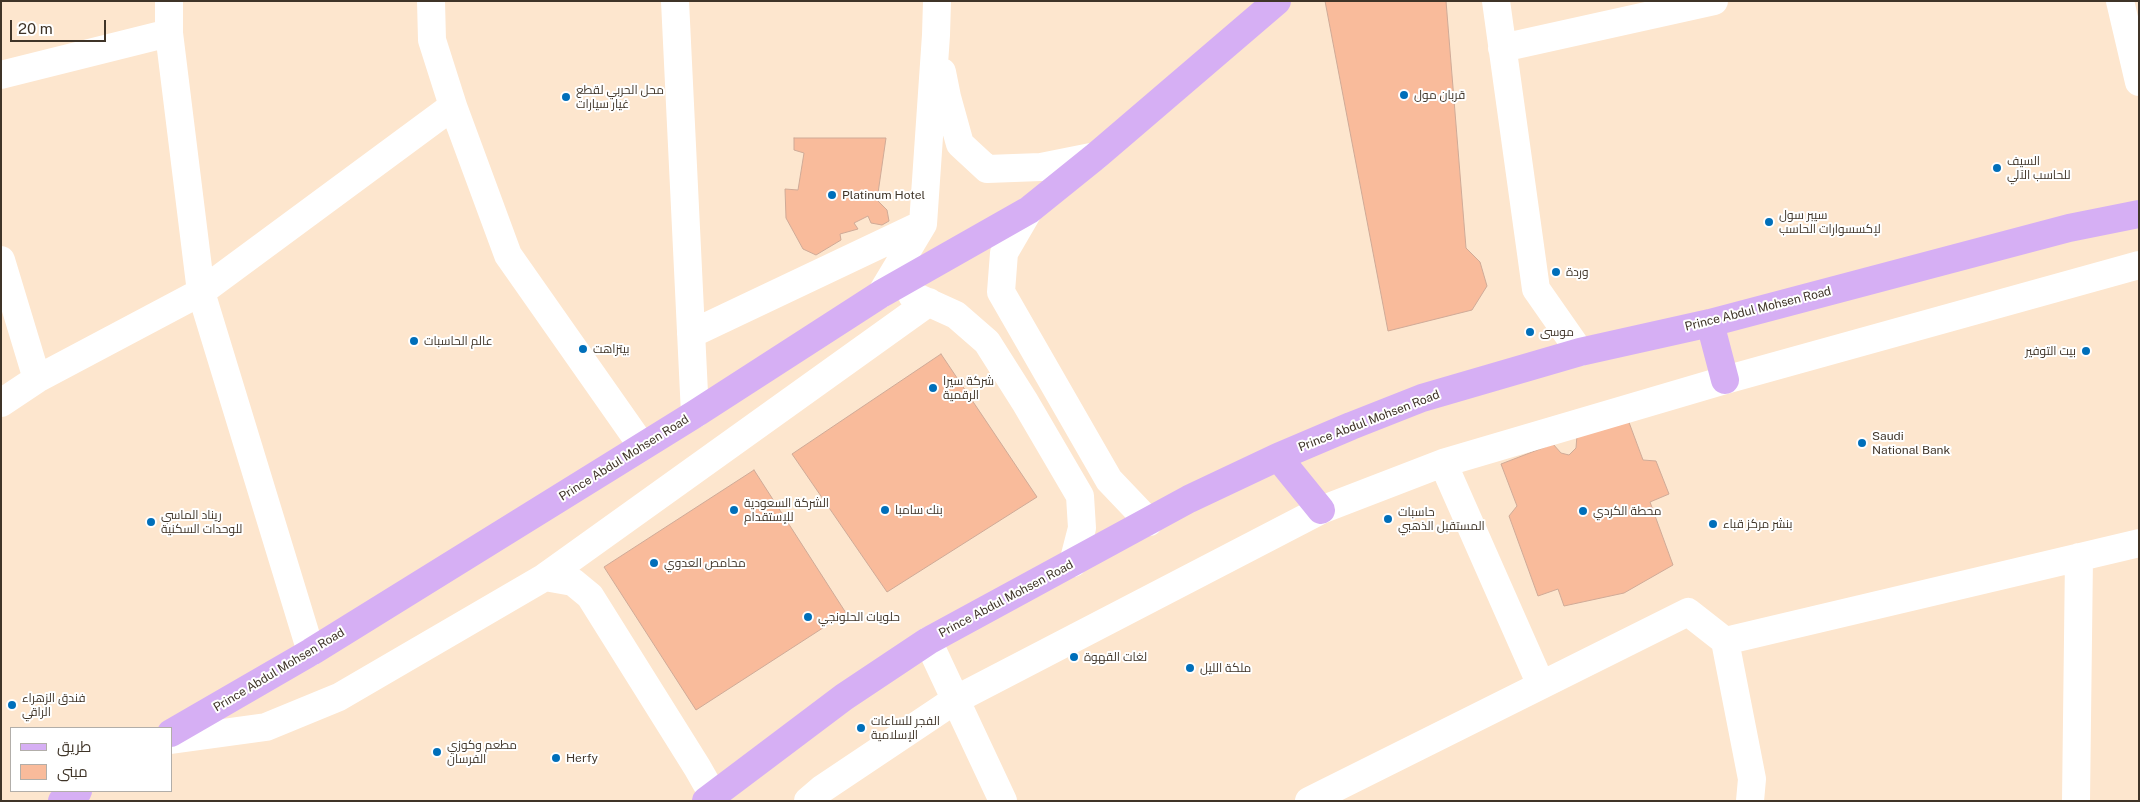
<!DOCTYPE html>
<meta charset="utf-8">
<style>
body{margin:0}
#map{position:relative;width:2140px;height:802px;overflow:hidden;background:#fde6ce;font-family:"Public Sans",Cairo,sans-serif}
canvas{display:block}
.frame{position:absolute;inset:0;border:2px solid #3f3428;pointer-events:none}
.legend{position:absolute;left:10px;top:727px;width:162px;height:65px;box-sizing:border-box;background:#fff;border:1px solid #b2aea9;margin:0;padding:6px 9px;list-style:none;font-size:15px;color:#3f3428}
.legend li{display:flex;align-items:center;gap:10px;height:25px}
.legend b{width:25px;border:1px solid #b2aea9}
.scale{position:absolute;left:10px;top:20px;width:96px;height:22px;box-sizing:border-box;border:2px solid #3f3428;border-top:0;padding-left:6px;font-size:15px;line-height:18px;white-space:nowrap;color:#3f3428;-webkit-text-stroke:4px #fff;paint-order:stroke}
</style>
<div id="map">
<canvas width="2140" height="802"></canvas>
<div class="frame"></div>
<ul class="legend">
<li><b style="height:6px;background:#d6aff4"></b>طريق</li>
<li><b style="height:14px;background:#f9bb9b"></b>مبنى</li>
</ul>
<div class="scale">20 m</div>
</div>
<script>
const ctx = document.querySelector('canvas').getContext('2d');
ctx.lineJoin = 'round';
function fill(path, color) {
  ctx.fillStyle = color;
  ctx.fill(path, 'evenodd');
}
function toPath(rows) {
  const path = new Path2D();
  for (const r of rows) {
    path.moveTo(r[0], r[1]);
    for (let i = 2; i < r.length; i += 2) path.lineTo(r[i], r[i + 1]);
  }
  return path;
}
function strokePath(path, color, width, dash) {
  ctx.strokeStyle = color;
  ctx.lineWidth = width;
  ctx.lineCap = dash ? 'butt' : 'round';
  ctx.setLineDash(dash || []);
  ctx.stroke(path);
}
function write(font, color, halo, rows, align = 'center') {
  ctx.font = font + ' "Public Sans",Cairo,sans-serif';
  ctx.lineWidth = 4;
  ctx.setLineDash([]);
  ctx.textBaseline = 'middle';
  ctx.strokeStyle = halo;
  ctx.fillStyle = color;
  for (const [text, x, y, turn = 0] of rows) {
    ctx.save();
    ctx.translate(x, y);
    ctx.rotate((+turn || 0) * Math.PI / 180);
    ctx.textAlign = isNaN(turn) ? turn : align;
    if (halo) ctx.strokeText(text, 0, 0);
    ctx.fillText(text, 0, 0);
    ctx.restore();
  }
}
const building = toPath([
 [1325,1,1446,1,1466,248,1480,262,1487,286,1472,310,1388,331,1325,1],
 [794,138,886,138,877,200,887,210,889,221,882,225,871,223,868,216,854,223,858,229,840,234,841,240,816,255,803,249,786,218,785,189,798,190,804,153,794,150,794,138],
 [941,354,1037,497,887,592,792,454,941,354],
 [1627,417,1643,460,1656,461,1669,494,1650,502,1673,565,1624,593,1564,606,1558,589,1538,596,1509,516,1517,506,1501,464,1553,444,1561,453,1569,455,1576,448,1577,435,1627,417],
 [754,470,846,613,696,710,604,567,754,470]
]);
const minor = toPath([
 [169,1,169,33,201,292,311,652],
 [431,1,432,40,453,106,508,255,642,446],
 [675,1,695,414],
 [1496,1,1536,289,1580,352],
 [2120,1,2139,82],
 [1502,48,1714,1],
 [942,72,947,97,960,144,987,169,1041,167,1096,156],
 [1,75,169,33],
 [1029,210,1004,253,1001,292,1109,480,1149,522],
 [1,260,37,379],
 [881,294,923,224,936,35,937,1],
 [912,295,956,315,987,342,1025,402,1080,496,1082,528,1073,563],
 [691,334,923,224],
 [1,403,37,379,201,292,453,106],
 [1443,463,1541,685],
 [545,577,929,302],
 [928,641,1003,801],
 [1725,641,2139,543],
 [171,740,266,727,339,697,545,577,573,582,590,596,697,767,713,795],
 [808,801,822,789,955,700,1321,510,1443,463,1725,380,2139,265],
 [1309,801,1688,612,1725,641,1752,779,1750,801],
 [2076,801,2079,557]
]);
const major = toPath([
 [1710,323,1725,380],
 [1278,457,1321,510],
 [171,733,311,652,695,414,881,294,1029,210,1096,156,1277,1],
 [62,801,78,791],
 [706,801,844,697,928,641,1189,499,1278,457,1351,426,1422,398,1580,352,1710,323,2069,228,2139,214]
]);
const markers = [
 [1404,95,5,"#006fba"],
 [566,97,5,"#006fba"],
 [1997,168,5,"#006fba"],
 [832,195,5,"#006fba"],
 [1769,222,5,"#006fba"],
 [1556,272,5,"#006fba"],
 [1530,332,5,"#006fba"],
 [414,341,5,"#006fba"],
 [583,349,5,"#006fba"],
 [2086,351,5,"#006fba"],
 [933,388,5,"#006fba"],
 [1862,443,5,"#006fba"],
 [734,510,5,"#006fba"],
 [885,510,5,"#006fba"],
 [1583,511,5,"#006fba"],
 [1388,519,5,"#006fba"],
 [151,522,5,"#006fba"],
 [1713,524,5,"#006fba"],
 [654,563,5,"#006fba"],
 [808,617,5,"#006fba"],
 [1074,657,5,"#006fba"],
 [1190,668,5,"#006fba"],
 [12,705,5,"#006fba"],
 [861,728,5,"#006fba"],
 [437,752,5,"#006fba"],
 [556,758,5,"#006fba"]
];
const poiNames = [
 ["محل الحربي لقطع",576,90],
 ["غيار سيارات",576,104],
 ["قربان مول",1414,95],
 ["السيف",2007,161],
 ["للحاسب الآلي",2007,175],
 ["Platinum Hotel",842,195],
 ["سيبر سول",1779,215],
 ["لإكسسوارات الحاسب",1779,229],
 ["وردة",1566,272],
 ["موسى",1540,332],
 ["عالم الحاسبات",424,341],
 ["بيتزاهت",593,349],
 ["بيت التوفير",2076,351,"right"],
 ["شركة سيرا",943,381],
 ["الرقمية",943,395],
 ["Saudi",1872,436],
 ["National Bank",1872,450],
 ["الشركة السعودية",744,503],
 ["للإستقدام",744,517],
 ["بنك سامبا",895,510],
 ["محطة الكردي",1593,511],
 ["حاسبات",1398,512],
 ["المستقبل الذهبي",1398,526],
 ["ريناد الماسي",161,515],
 ["للوحدات السكنية",161,529],
 ["بنشر مركز قباء",1723,524],
 ["محامص العدوي",664,563],
 ["حلويات الحلونجي",818,617],
 ["لغات القهوة",1084,657],
 ["ملكة الليل",1200,668],
 ["فندق الزهراء",22,698],
 ["الراقي",22,712],
 ["الفجر للساعات",871,721],
 ["الإسلامية",871,735],
 ["مطعم وكوزي",447,745],
 ["الفرسان",447,759],
 ["Herfy",566,758]
];
const streetNames = [
 ["Prince Abdul Mohsen Road",1758,309,-14],
 ["Prince Abdul Mohsen Road",1369,421,-21],
 ["Prince Abdul Mohsen Road",624,458,-32],
 ["Prince Abdul Mohsen Road",1006,599,-28],
 ["Prince Abdul Mohsen Road",279,670,-31]
];
fill(building, '#f9bb9b');
strokePath(building, '#cfaa97', 1);
strokePath(minor, '#fff', 28);
strokePath(major, '#d6aff4', 28);
for (const [x, y, r, color] of markers) {
  const dot = new Path2D();
  dot.arc(x, y, r, 0, 2 * Math.PI);
  ctx.fillStyle = color;
  ctx.fill(dot);
  strokePath(dot, '#fff', 2);
}
write('12px', '#3f3428', '#fff', poiNames, 'left');
write('12px', '#3f3428', '#fff', streetNames);
</script>
